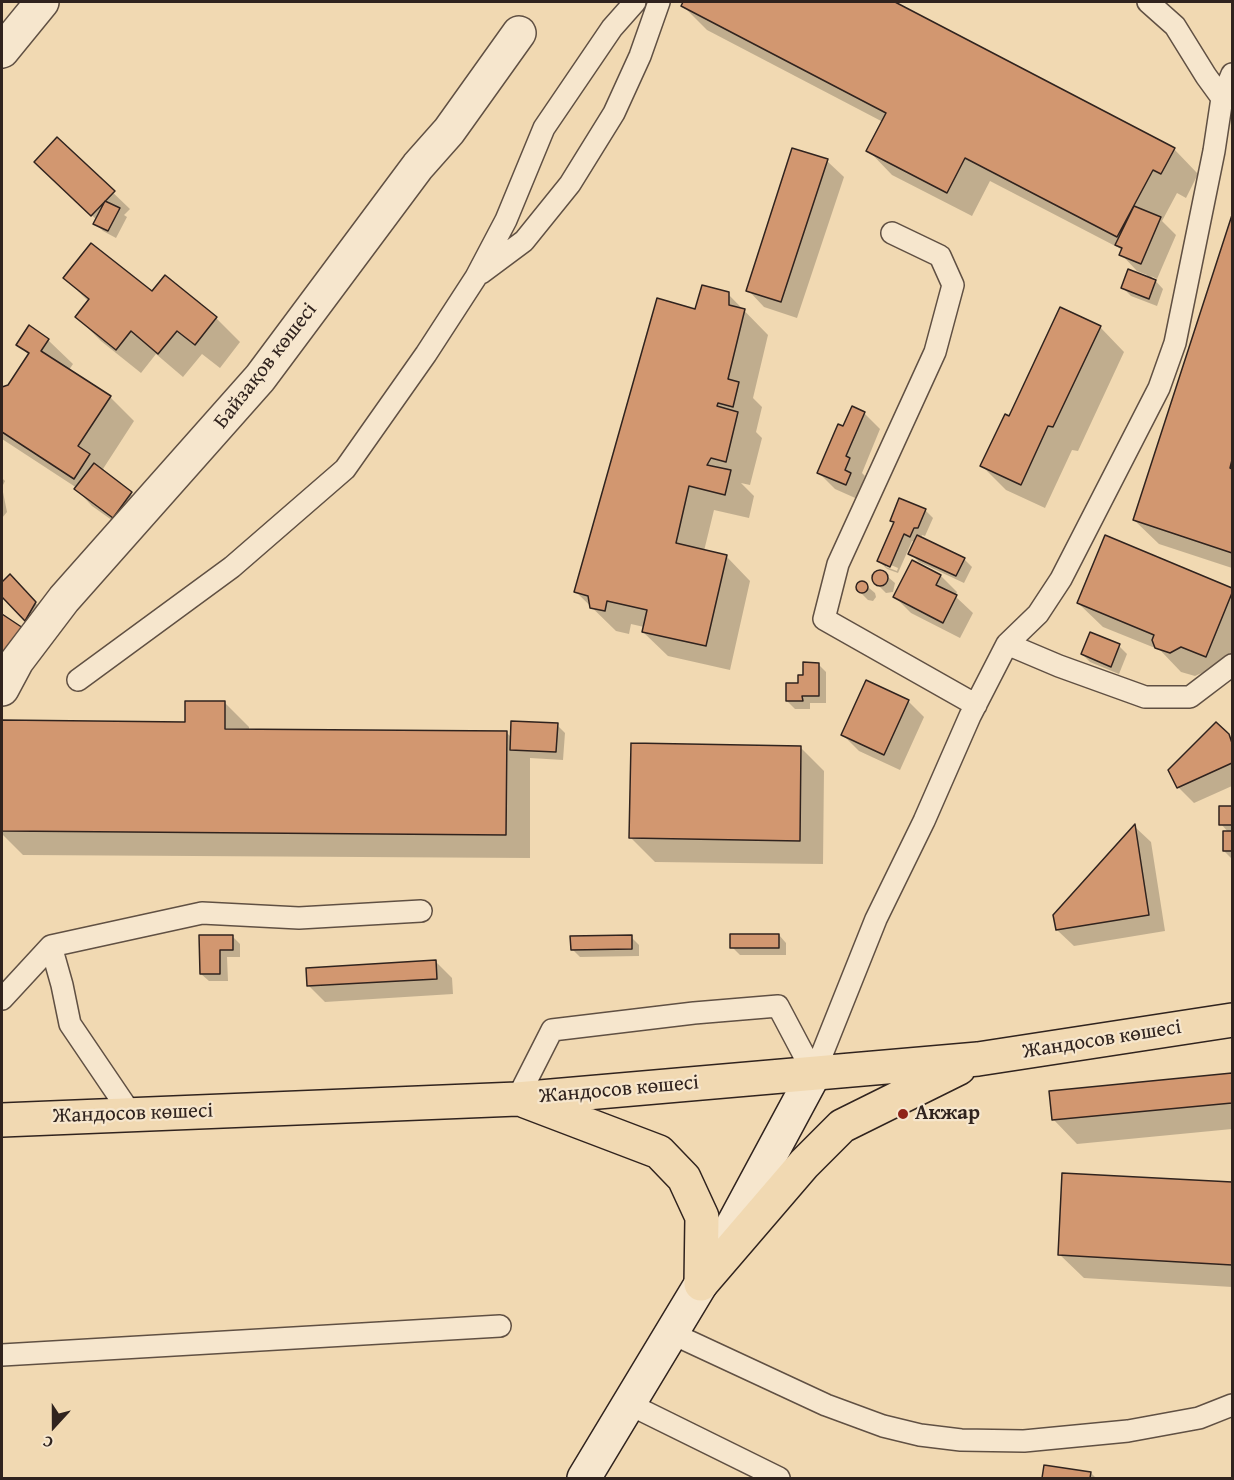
<!DOCTYPE html>
<meta charset="utf-8">
<style>
body{margin:0}
#map{position:relative;width:1234px;height:1480px;overflow:hidden;background:#f1d9b2;font-family:"Gentium Book Plus",serif}
canvas{display:block}
.frame{position:absolute;inset:0;border:3px solid #30231e;pointer-events:none}
.north{position:absolute;left:24px;top:1396px;width:60px;height:60px;-webkit-text-stroke:4px #f6e6cd;paint-order:stroke;rotate:201deg;font-size:16px;font-weight:700;line-height:24px;text-align:center;color:#30231e}
.north::after{content:'';display:block;margin:auto;width:21px;height:27px;background:#30231e;clip-path:polygon(50% 0,100% 100%,50% 72%,0 100%)}
</style>
<div id="map">
<canvas width="1234" height="1480"></canvas>
<div class="frame"></div>
<div class="north">С</div>
</div>
<script>
const ctx = document.querySelector('canvas').getContext('2d');
ctx.lineJoin = 'round';
function fill(path, color) {
  ctx.fillStyle = color;
  ctx.fill(path, 'evenodd');
}
function toPath(rows) {
  const path = new Path2D();
  for (const r of rows) {
    if (r.length === 3) {
      path.moveTo(r[0] + r[2], r[1]);
      path.arc(r[0], r[1], r[2], 0, 2 * Math.PI);
      continue;
    }
    path.moveTo(r[0], r[1]);
    for (let i = 2; i < r.length; i += 2) path.lineTo(r[i], r[i + 1]);
  }
  return path;
}
function strokePath(path, color, width, dash) {
  ctx.strokeStyle = color;
  ctx.lineWidth = width;
  ctx.lineCap = dash ? 'butt' : 'round';
  ctx.setLineDash(dash || []);
  ctx.stroke(path);
}
function write(font, color, halo, rows, align = 'center') {
  ctx.font = font + ' "Gentium Book Plus",serif';
  ctx.lineWidth = 4.5;
  ctx.setLineDash([]);
  ctx.textBaseline = 'middle';
  ctx.strokeStyle = halo;
  ctx.fillStyle = color;
  for (const [text, x, y, turn = 0] of rows) {
    ctx.save();
    ctx.translate(x, y);
    ctx.rotate((+turn || 0) * Math.PI / 180);
    ctx.textAlign = isNaN(turn) ? turn : align;
    if (halo) ctx.strokeText(text, 0, 0);
    ctx.fillText(text, 0, 0);
    ctx.restore();
  }
}
const shadow = toPath([
 [685,2,891,2,1174,149,1198,174,1186,198,1177,193,1162,221,1176,235,1157,279,1151,276,1163,289,1157,306,1131,296,1123,288,1146,278,1147,275,1137,271,1121,254,1121,249,990,181,972,216,892,175,868,150,883,122,707,30,683,6],
 [57,139,130,209,124,215,127,217,116,238,103,231,95,223,97,220,52,179],
 [827,161,844,177,797,318,764,307,748,290],
 [1232,220,1232,568,1159,544,1134,520],
 [65,278,152,293,165,278,216,318,240,342,220,368,202,354,183,377,156,354,141,373,101,341,77,317,89,302],
 [728,294,768,335,753,398,762,407,756,432,762,438,750,485,741,483,754,496,749,518,714,510,704,551,726,556,750,581,730,670,668,656,643,632,644,627,631,624,629,634,616,631,576,592,696,310],
 [1100,327,1124,352,1078,451,1072,450,1045,508,1006,490,982,466,1010,418],
 [48,340,73,364,69,370,110,397,134,421,103,469,147,509,130,533,92,506,76,489,77,488,2,439,2,388,9,386,29,355,18,345],
 [864,413,880,429,862,473,865,476,861,486,866,491,862,501,835,489,819,473,844,428],
 [2,478,5,481,2,487,7,512,2,518],
 [925,510,933,518,925,536,922,535,921,538,964,559,972,567,964,583,919,562,910,553,915,542,912,541,898,573,887,569,879,561,895,523,892,520],
 [886,563,898,568,897,571,886,567],
 [1105,537,1232,590,1232,674,1230,680,1206,671,1195,676,1181,672,1160,650,1103,627,1078,603],
 [913,562,941,576,957,592,955,596,973,613,960,638,911,613,895,597],
 [881,571,895,583,893,592,886,593,874,581,874,575],
 [10,576,43,611,34,627,2,595,2,584],
 [862,582,875,593,876,597,873,601,868,600,857,589,860,583],
 [2,616,26,631,42,648,2,709],
 [1119,646,1127,654,1119,674,1090,662,1082,654],
 [818,664,826,672,826,703,810,703,810,709,795,709,787,701,805,676],
 [908,701,924,717,900,770,859,751,843,735],
 [225,703,249,727,249,730,506,732,512,738,557,725,565,733,563,760,530,758,530,858,23,855,2,834,2,722,186,723],
 [1216,724,1232,740,1232,786,1194,803,1178,787],
 [800,747,824,771,823,864,655,862,631,838],
 [1220,808,1232,808,1232,859,1224,851,1229,833,1221,824],
 [1135,827,1151,842,1165,931,1074,946,1057,930],
 [779,935,786,943,786,955,740,955,732,947],
 [232,936,240,944,240,957,227,957,228,981,209,981,201,974,201,937],
 [631,937,639,945,639,956,580,957,572,949],
 [436,962,452,978,453,994,325,1002,309,986],
 [1232,1075,1232,1129,1077,1144,1053,1119,1050,1092],
 [1064,1174,1232,1184,1232,1287,1084,1278,1059,1254],
 [1045,1467,1091,1473,1096,1478,1044,1478]
]);
const building = toPath([
 [683,2,895,2,1175,148,1161,174,1153,170,1117,237,965,158,947,193,866,151,886,113,681,6,683,2],
 [57,137,115,191,91,216,34,162,57,137],
 [792,148,828,159,781,302,746,291,792,148],
 [105,201,120,208,108,231,93,224,105,201],
 [1134,206,1161,217,1141,264,1119,255,1122,248,1115,245,1134,206],
 [1232,215,1232,460,1230,468,1232,469,1232,553,1133,520,1232,215],
 [91,243,152,291,165,275,217,317,195,345,177,331,158,354,131,331,116,350,75,317,89,299,63,278,91,243],
 [1128,269,1156,280,1149,299,1121,288,1128,269],
 [702,285,729,292,729,305,745,309,728,379,739,382,733,407,718,403,717,406,738,412,726,462,711,458,707,465,731,470,725,495,689,486,676,543,727,555,706,646,642,632,647,610,607,601,605,611,590,608,588,596,574,592,657,298,695,309,702,285],
 [1060,307,1101,326,1053,427,1048,426,1021,485,980,466,1005,414,1009,416,1060,307],
 [29,325,49,339,41,351,111,396,78,446,90,454,74,479,2,432,2,387,8,385,29,353,16,345,29,325],
 [852,406,865,412,846,456,850,458,845,470,851,473,846,485,817,473,838,424,843,426,852,406],
 [94,463,132,492,113,518,74,489,94,463],
 [899,498,926,509,918,528,914,528,910,537,904,534,890,567,877,561,894,522,890,521,899,498],
 [917,535,965,558,956,576,908,554,917,535],
 [1105,535,1232,588,1232,593,1206,657,1181,647,1170,653,1155,648,1152,640,1154,635,1077,603,1105,535],
 [912,560,941,575,936,585,957,595,943,623,893,597,912,560],
 [880,578,8],
 [10,574,36,602,25,621,2,597,2,582,10,574],
 [862,587,6],
 [2,614,26,630,2,668,2,614],
 [1090,632,1120,644,1111,667,1081,654,1090,632],
 [803,662,819,663,819,696,802,696,803,701,786,701,786,683,798,683,798,675,803,675,803,662],
 [866,680,909,700,884,755,841,735,866,680],
 [185,701,225,701,225,729,507,731,506,835,2,831,2,720,185,722,185,701],
 [511,721,558,723,556,752,510,750,511,721],
 [1216,722,1229,734,1232,743,1232,763,1177,788,1168,770,1216,722],
 [631,743,801,746,800,841,629,838,631,743],
 [1219,806,1232,806,1232,825,1219,825,1219,806],
 [1135,824,1149,915,1056,930,1053,915,1135,824],
 [1223,831,1232,831,1232,851,1223,851,1223,831],
 [730,934,779,934,779,948,730,948,730,934],
 [199,935,233,935,233,950,220,950,220,974,200,974,199,935],
 [632,935,632,949,571,950,570,936,632,935],
 [436,960,437,979,307,986,306,968,436,960],
 [1232,1073,1232,1103,1052,1120,1049,1091,1232,1073],
 [1062,1173,1232,1182,1232,1265,1058,1255,1062,1173],
 [1044,1465,1091,1472,1090,1478,1042,1478,1044,1465]
]);
const service = toPath([
 [1148,2,1175,26,1206,76,1222,98],
 [892,233,940,256,953,285,935,352,838,564,824,619,976,705],
 [481,273,524,241,570,184,614,113,640,56,659,2],
 [1007,644,1038,614,1061,579,1159,388,1175,343,1214,151,1222,98,1232,74],
 [78,680,232,567,345,469,426,354,476,277,506,220,544,128,612,28,635,2],
 [51,946,62,985,70,1024,131,1114],
 [2,999,51,946,202,913,299,918,421,911],
 [814,1074,876,919,924,821,970,716,1007,644,1059,666,1145,697,1190,697,1232,665],
 [517,1099,552,1030,694,1013,778,1006,814,1074],
 [671,1333,826,1405,883,1426,920,1435,961,1440,1024,1441,1128,1431,1199,1418,1232,1405],
 [2,1355,500,1326],
 [629,1404,779,1478]
]);
const minor = toPath([
 [2,51,42,2],
 [2,689,17,661,64,599,260,378,418,166,449,131,519,33]
]);
const secondary = toPath([
 [584,1478,701,1284,814,1074]
]);
const primary = toPath([
 [525,1101,659,1152,684,1178,702,1217,701,1284],
 [2,1120,517,1099,978,1059,1232,1020],
 [701,1284,804,1164,842,1126,959,1068]
]);
const markers = [
 [903,1114,6,"#8f2418"]
];
const streetNames = [
 ["Байзақов көшесі",266,366,-52],
 ["Жандосов көшесі",1102,1040,-9],
 ["Жандосов көшесі",619,1090,-5],
 ["Жандосов көшесі",133,1114,-2]
];
const poiNames = [
 ["Акжар",915,1114]
];
fill(shadow, '#0003');
fill(building, '#d29770');
strokePath(building, '#30231e', 1.5);
strokePath(service, '#605043', 24);
strokePath(minor, '#605043', 36);
strokePath(secondary, '#30231e', 36);
strokePath(primary, '#30231e', 36);
strokePath(service, '#f6e6cd', 21);
strokePath(minor, '#f6e6cd', 33);
strokePath(secondary, '#f6e6cd', 33);
strokePath(primary, '#f1d9b2', 33);
for (const [x, y, r, color] of markers) {
  const dot = new Path2D();
  dot.arc(x, y, r, 0, 2 * Math.PI);
  ctx.fillStyle = color;
  ctx.fill(dot);
  strokePath(dot, '#f6e6cd', 2);
}
write('21px', '#30231e', '#f6e6cd', streetNames);
write('bold 21px', '#30231e', '#f6e6cd', poiNames, 'left');
</script>
